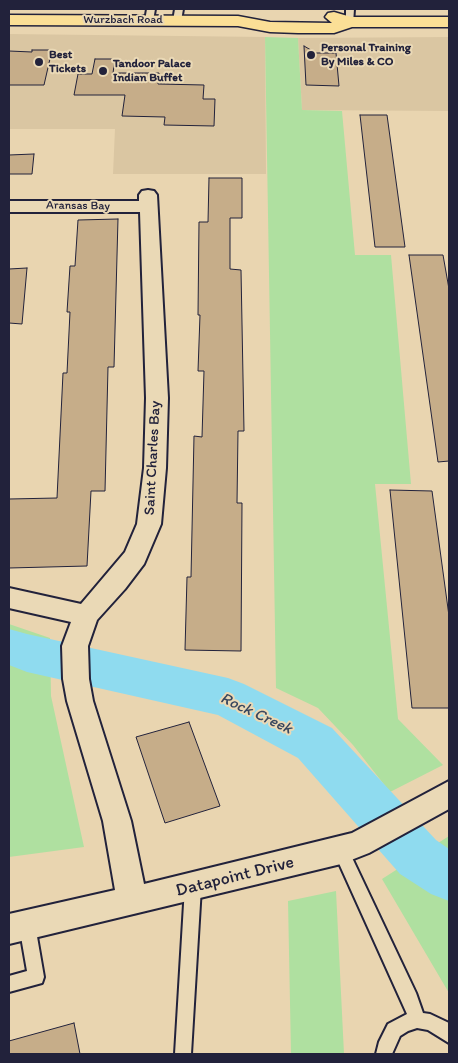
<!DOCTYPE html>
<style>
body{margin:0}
#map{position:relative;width:458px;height:1063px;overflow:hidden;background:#e9d5b0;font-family:Itim,sans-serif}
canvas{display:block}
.frame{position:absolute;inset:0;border:10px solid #22223b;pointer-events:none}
</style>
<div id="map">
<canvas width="458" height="1063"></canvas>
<div class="frame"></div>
</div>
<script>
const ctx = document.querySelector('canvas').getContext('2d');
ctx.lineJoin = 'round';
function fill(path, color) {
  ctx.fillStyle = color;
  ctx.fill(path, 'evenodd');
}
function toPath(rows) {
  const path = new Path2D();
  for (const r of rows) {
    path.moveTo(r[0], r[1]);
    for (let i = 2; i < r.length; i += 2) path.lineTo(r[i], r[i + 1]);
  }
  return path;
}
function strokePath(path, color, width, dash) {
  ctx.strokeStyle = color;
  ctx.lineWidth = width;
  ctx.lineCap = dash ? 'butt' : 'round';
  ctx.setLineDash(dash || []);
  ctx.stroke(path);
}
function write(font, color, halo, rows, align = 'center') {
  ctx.font = font + ' Itim,sans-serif';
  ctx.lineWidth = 4;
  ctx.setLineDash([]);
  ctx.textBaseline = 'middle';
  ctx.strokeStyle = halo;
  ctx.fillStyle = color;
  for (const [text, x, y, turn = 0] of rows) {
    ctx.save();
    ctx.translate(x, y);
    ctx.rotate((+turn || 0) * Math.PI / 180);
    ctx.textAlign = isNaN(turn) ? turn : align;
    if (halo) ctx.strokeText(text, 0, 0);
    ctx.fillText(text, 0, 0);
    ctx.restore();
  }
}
const built = toPath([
 [9,34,265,37,266,174,113,174,115,129,9,129],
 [449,37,449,111,302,110,298,38]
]);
const green = toPath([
 [265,37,298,38,302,110,342,111,355,255,391,255,411,484,375,484,398,719,443,765,390,792,353,745,318,708,276,688],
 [9,624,50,638,51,696,84,847,9,857],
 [449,836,449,993,382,879],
 [336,891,344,1054,291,1054,288,901]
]);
const river = toPath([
 [9,629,27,634,228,678,244,684,332,728,436,840,449,849,449,901,431,894,400,874,298,758,218,715,27,672,9,665,9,629]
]);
const building = toPath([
 [304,46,316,53,336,53,339,86,306,85,304,46],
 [32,50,52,50,44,85,9,85,9,51,32,52,32,50],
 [95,59,115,59,113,73,159,73,158,84,204,85,203,99,215,99,214,126,164,125,165,117,122,116,125,95,74,95,78,74,92,74,95,59],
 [360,115,387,115,405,247,375,247,360,115],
 [34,154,32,174,9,174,9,155,34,154],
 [209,178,242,178,242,218,230,218,230,269,241,270,244,431,238,431,237,503,242,503,241,651,185,650,187,577,191,577,194,436,202,437,204,371,198,371,200,315,198,315,199,222,208,222,209,178],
 [118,219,114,367,108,367,105,491,91,491,87,566,9,568,9,499,57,498,63,373,67,373,70,312,67,312,70,266,75,266,78,220,118,219],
 [409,255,443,255,449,289,449,461,438,462,409,255],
 [27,268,22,324,9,323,9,269,27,268],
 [390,490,432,491,449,616,449,708,412,708,390,490],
 [189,722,220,806,165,823,136,737,189,722],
 [74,1023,80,1054,9,1054,9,1041,74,1023]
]);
const service = toPath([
 [147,9,155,9,153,21,149,23,145,21,147,9],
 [175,9,183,9,181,21,177,23,173,21,175,9],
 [346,9,354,9,353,24,346,22,346,9],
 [341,843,346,845,416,993,423,1013,430,1014,449,1023,449,1043,428,1030,417,1028,408,1031,400,1036,392,1054,376,1054,379,1042,388,1024,407,1014,333,850,336,845,341,843],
 [193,880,198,882,201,887,191,1054,175,1054,185,887,188,882,193,880],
 [27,917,33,920,35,925,44,977,42,983,9,992,9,976,27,971,19,925,21,920,27,917]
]);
const minor = toPath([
 [148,190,154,191,157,195,168,398,166,468,161,524,144,564,125,589,97,620,88,646,89,679,93,701,131,821,144,884,352,833,449,781,449,809,369,853,341,864,9,944,9,914,115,890,103,821,67,701,63,679,62,646,71,622,9,608,9,588,81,604,125,552,137,524,144,468,146,398,140,212,9,212,9,201,139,201,139,195,142,191,148,190]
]);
const primary = toPath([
 [334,12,351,17,449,17,449,27,352,27,334,33,298,33,270,32,238,26,9,25,9,15,238,16,270,22,332,23,325,17,328,13,334,12]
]);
const markers = [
 [311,55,5,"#22223b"],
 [39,62,5,"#22223b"],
 [103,71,5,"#22223b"]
];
const farStreetnames = [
 ["Wurzbach Road",123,20],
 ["Aransas Bay",78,206,1]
];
const farPoinames = [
 ["Personal Training",321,48],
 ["By Miles & CO",321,62],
 ["Best",49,55],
 ["Tickets",49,69],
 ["Tandoor Palace",113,64],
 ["Indian Buffet",113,78]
];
const streetNames = [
 ["Saint Charles Bay",153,458,-87]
];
const waterNames = [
 ["Rock Creek",256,714,25]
];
const nearStreetnames = [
 ["Datapoint Drive",235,877,-14]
];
fill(built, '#dac6a2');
fill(green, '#afe0a0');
fill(river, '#8fdbef');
fill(building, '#c6ad89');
strokePath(building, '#22223b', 1);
strokePath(service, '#22223b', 4);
strokePath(minor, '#22223b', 4);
strokePath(primary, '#22223b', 3);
fill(service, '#ead9b6');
fill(minor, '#ead9b6');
fill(primary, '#fbdf96');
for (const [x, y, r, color] of markers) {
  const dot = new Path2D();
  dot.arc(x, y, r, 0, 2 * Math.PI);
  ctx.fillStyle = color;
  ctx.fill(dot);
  strokePath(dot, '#ead9b6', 2);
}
write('12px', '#22223b', '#ead9b6', farStreetnames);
write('bold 12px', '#22223b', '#ead9b6', farPoinames, 'left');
write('15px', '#22223b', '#ead9b6', streetNames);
write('italic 16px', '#38475f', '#ead9b6', waterNames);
write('18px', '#22223b', '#ead9b6', nearStreetnames);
</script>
